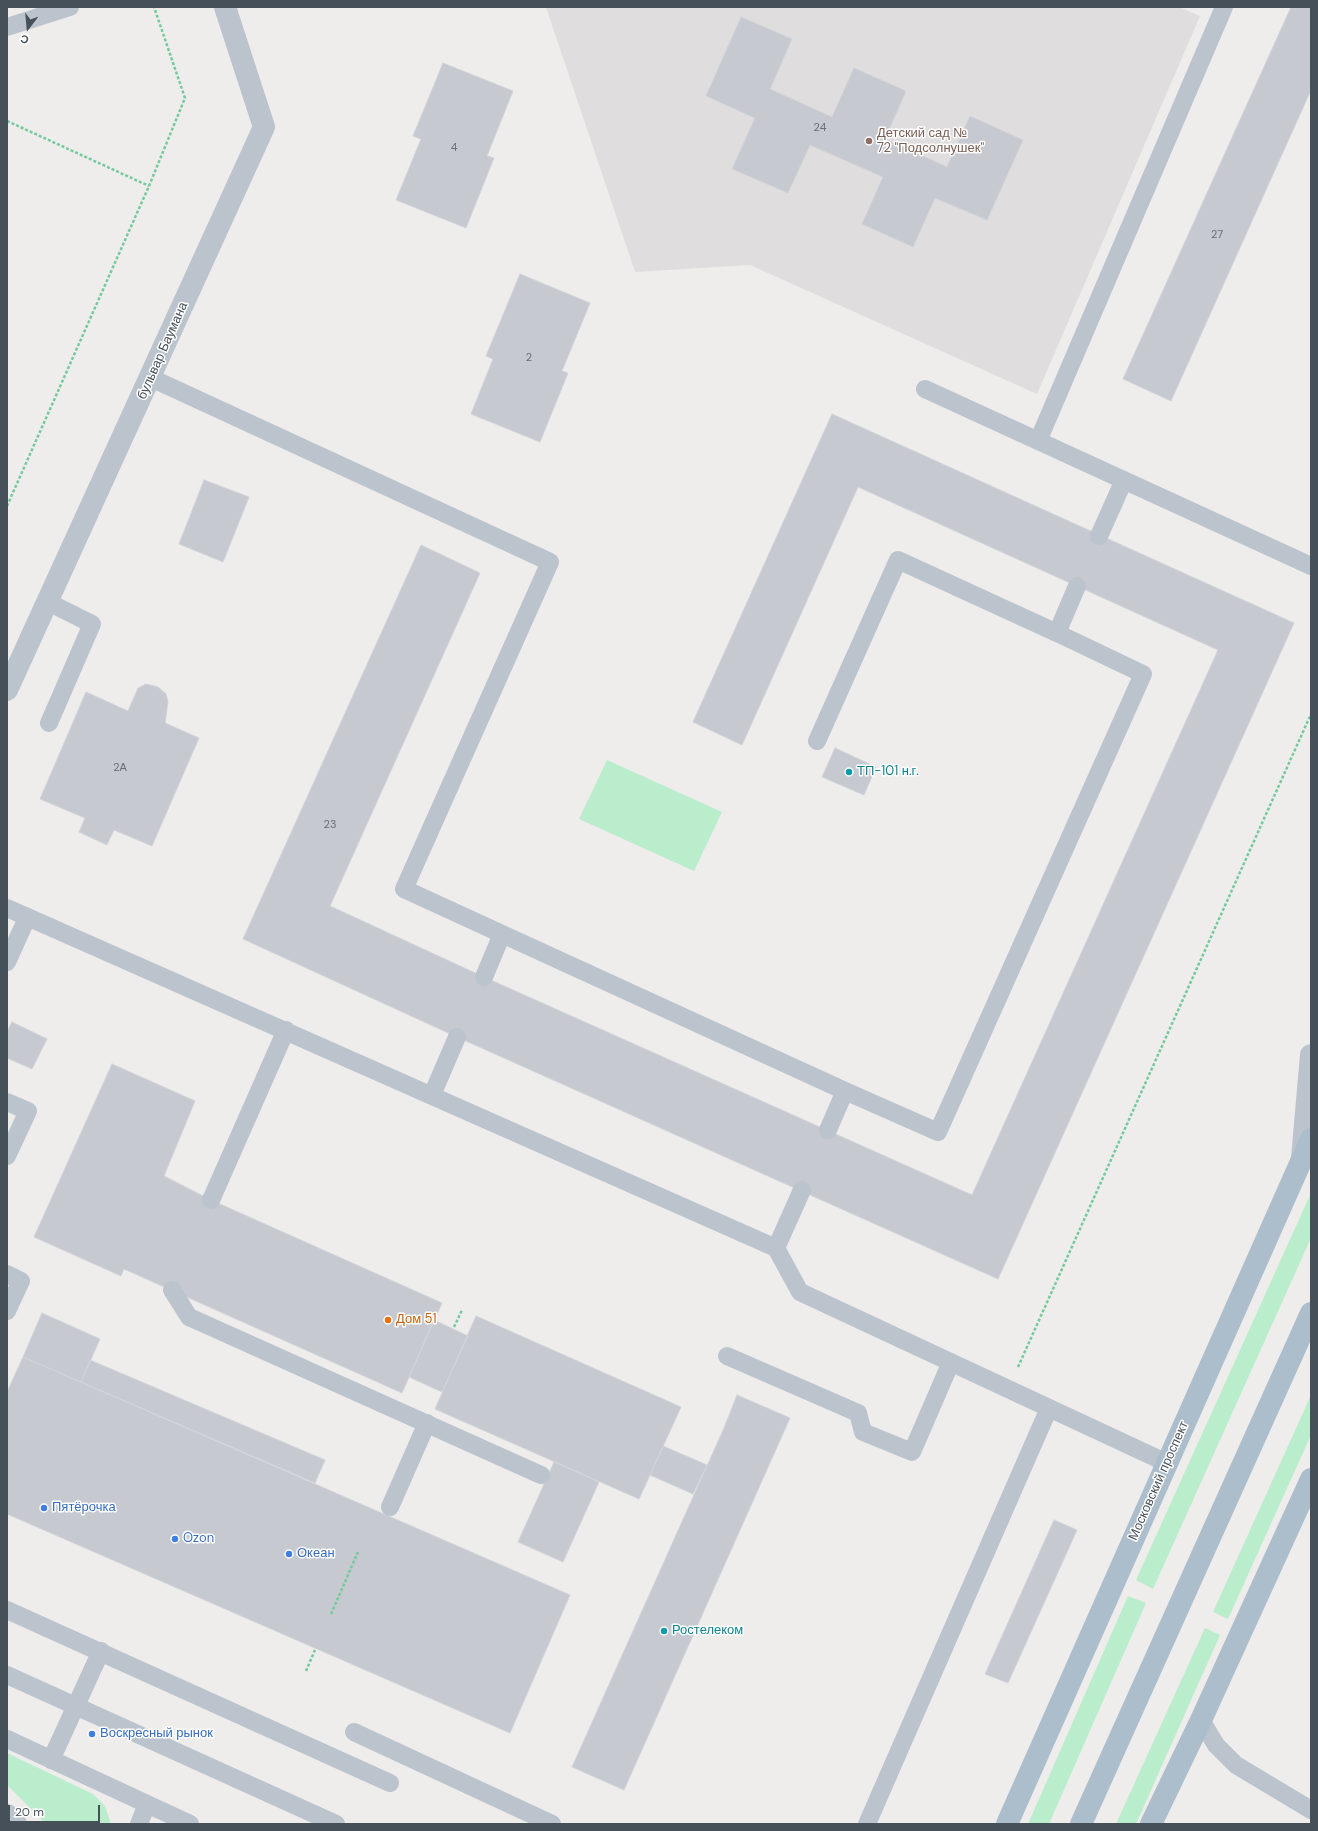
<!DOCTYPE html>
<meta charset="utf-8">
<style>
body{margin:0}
#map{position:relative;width:1318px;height:1831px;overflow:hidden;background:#efecec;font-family:"DM Sans",sans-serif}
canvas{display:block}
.frame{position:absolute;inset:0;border:8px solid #455059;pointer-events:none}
.north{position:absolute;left:8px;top:8px;width:40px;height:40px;-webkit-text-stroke:3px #fff;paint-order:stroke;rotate:196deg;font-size:11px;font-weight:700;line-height:16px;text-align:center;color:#455059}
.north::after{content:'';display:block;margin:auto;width:14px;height:18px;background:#455059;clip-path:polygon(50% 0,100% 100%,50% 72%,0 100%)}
.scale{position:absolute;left:8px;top:1805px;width:92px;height:18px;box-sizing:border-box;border:2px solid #455059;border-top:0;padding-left:5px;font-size:12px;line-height:14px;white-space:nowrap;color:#455059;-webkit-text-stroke:3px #fff;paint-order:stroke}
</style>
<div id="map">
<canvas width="1318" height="1831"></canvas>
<div class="frame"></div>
<div class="north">С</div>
<div class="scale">20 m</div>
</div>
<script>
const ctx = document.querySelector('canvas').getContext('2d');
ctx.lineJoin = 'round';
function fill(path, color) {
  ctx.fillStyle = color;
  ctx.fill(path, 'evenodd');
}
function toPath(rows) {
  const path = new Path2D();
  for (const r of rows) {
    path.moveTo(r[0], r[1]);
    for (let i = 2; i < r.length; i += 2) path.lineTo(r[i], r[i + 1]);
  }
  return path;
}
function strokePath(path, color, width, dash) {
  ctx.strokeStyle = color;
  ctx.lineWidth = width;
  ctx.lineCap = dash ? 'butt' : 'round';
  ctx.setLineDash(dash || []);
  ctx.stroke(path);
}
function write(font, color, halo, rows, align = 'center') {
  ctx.font = font + ' "DM Sans",sans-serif';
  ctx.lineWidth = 3;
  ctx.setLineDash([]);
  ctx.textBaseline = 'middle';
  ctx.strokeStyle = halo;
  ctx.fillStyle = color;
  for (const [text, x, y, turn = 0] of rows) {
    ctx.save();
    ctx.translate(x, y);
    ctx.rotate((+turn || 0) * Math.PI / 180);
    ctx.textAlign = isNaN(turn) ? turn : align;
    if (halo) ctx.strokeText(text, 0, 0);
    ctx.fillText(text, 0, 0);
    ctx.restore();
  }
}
const education = toPath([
 [546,7,1179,7,1200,16,1037,394,750,265,635,272]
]);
const green = toPath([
 [607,760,722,812,694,871,579,819],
 [1311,1193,1311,1238,1153,1589,1136,1580],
 [1311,1395,1311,1435,1228,1619,1213,1612],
 [1128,1596,1146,1603,1049,1824,1028,1824],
 [1205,1628,1220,1635,1136,1824,1116,1824],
 [7,1753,93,1794,105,1806,111,1824,46,1824,7,1785]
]);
const building = toPath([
 [1291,7,1311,7,1311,90,1171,401,1123,379,1291,7],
 [741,17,792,39,770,89,832,117,854,68,906,91,885,139,947,167,970,116,1023,140,987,220,935,198,913,247,862,224,883,177,810,145,788,193,732,169,755,118,706,96,741,17],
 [443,63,513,91,487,156,494,158,466,228,396,200,421,139,413,136,443,63],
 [520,274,590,303,562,371,568,373,540,442,471,414,493,359,486,356,520,274],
 [832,414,1294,623,998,1279,457,1037,243,939,421,545,480,573,330,906,484,977,972,1195,1218,650,858,487,742,745,693,722,832,414],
 [204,480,249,497,223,562,179,544,204,480],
 [146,684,158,687,166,694,168,702,165,723,199,738,152,846,114,830,107,845,79,832,85,818,40,799,86,692,128,711,138,688,146,684],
 [835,748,876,767,864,795,822,777,835,748],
 [12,1022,47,1039,32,1069,7,1058,7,1032,12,1022],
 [112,1064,195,1101,164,1176,211,1200,442,1303,402,1393,124,1269,121,1276,34,1237,112,1064],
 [42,1313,100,1339,81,1382,23,1357,42,1313],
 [476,1316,681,1407,639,1499,435,1409,476,1316],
 [434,1320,468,1336,442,1392,409,1377,434,1320],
 [23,1357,570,1595,510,1733,7,1514,7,1392,23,1357],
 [90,1360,325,1460,315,1483,81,1382,90,1360],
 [737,1395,790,1418,624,1790,572,1767,724,1428,737,1395],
 [663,1446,707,1465,693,1494,650,1475,663,1446],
 [554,1462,599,1482,563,1562,518,1542,554,1462],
 [1054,1520,1077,1530,1008,1683,985,1674,1054,1520]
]);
const path = toPath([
 [7,121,149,186],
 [7,506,149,186,185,98,154,7],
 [454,1327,462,1310],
 [1018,1367,1311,714],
 [331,1614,358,1552],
 [306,1671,315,1650]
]);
const service = toPath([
 [7,27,70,7],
 [151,378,550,562,404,889,502,934],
 [925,389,1311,566],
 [1038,441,1224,7],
 [1099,536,1124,480],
 [48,602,92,624,49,723],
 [817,741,898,560,1057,633],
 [7,908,776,1248,800,1292,1167,1463],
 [7,962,27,918],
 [484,977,502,934,845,1091],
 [432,1095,457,1037],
 [7,1102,28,1111,7,1156],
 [828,1130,845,1091,938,1132,1143,674,1057,633,1077,586],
 [211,1200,286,1030],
 [776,1248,802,1190],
 [7,1274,21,1281,7,1311],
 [172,1290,189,1317,541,1475],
 [727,1356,858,1413,863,1432,912,1452,951,1362],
 [390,1507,427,1423],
 [7,1610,390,1783],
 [7,1675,336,1824],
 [1201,1720,1216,1745,1236,1765,1311,1810],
 [354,1732,552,1824],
 [7,1739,190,1824],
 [51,1760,101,1651],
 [139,1824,147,1804],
 [867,1824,1049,1408]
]);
const minor = toPath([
 [7,690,264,127,225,7],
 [1302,1158,1311,1055],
 [7,1815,16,1824]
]);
const primary = toPath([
 [1007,1824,1311,1139],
 [1081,1824,1311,1313],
 [1151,1824,1201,1720,1311,1479]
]);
const markers = [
 [869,141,4,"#8d6e63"],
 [849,772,4,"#0f9aa8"],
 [388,1320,4,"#e8710a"],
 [44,1508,4,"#3f7fe0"],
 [175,1539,4,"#3f7fe0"],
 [289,1554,4,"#3f7fe0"],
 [664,1631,4,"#0f9aa8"],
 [92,1734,4,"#3f7fe0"]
];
const numberNames = [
 ["24",820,128],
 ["4",454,148],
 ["27",1217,235],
 ["2",529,358],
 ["2А",120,768],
 ["23",330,825]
];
const educationNames = [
 ["Детский сад №",877,134],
 ["72 \"Подсолнушек\"",877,149]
];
const streetNames = [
 ["бульвар Баумана",163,351,-66],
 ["Московский проспект",1159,1481,-66]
];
const cultureNames = [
 ["ТП-101 н.г.",857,772],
 ["Ростелеком",672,1631]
];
const foodNames = [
 ["Дом 51",396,1320]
];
const shopNames = [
 ["Пятёрочка",52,1508],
 ["Ozon",183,1539],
 ["Океан",297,1554],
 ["Воскресный рынок",100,1734]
];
fill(education, '#e0ddde');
fill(green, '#baedcc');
fill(building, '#c6c9cf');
strokePath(building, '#d0d3d8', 1);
strokePath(path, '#73cb9c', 2.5, [3, 2]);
strokePath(service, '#bbc4cc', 18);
strokePath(minor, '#bbc4cc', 22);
strokePath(primary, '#acbdcc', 22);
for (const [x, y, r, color] of markers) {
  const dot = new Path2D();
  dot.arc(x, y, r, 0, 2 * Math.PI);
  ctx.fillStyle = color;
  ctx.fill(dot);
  strokePath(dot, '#fff', 1.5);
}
write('11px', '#656e76', null, numberNames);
write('13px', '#785e54', '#fff', educationNames, 'left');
write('13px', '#455059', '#fff', streetNames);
write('13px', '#0d838f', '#fff', cultureNames, 'left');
write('13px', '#c56008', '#fff', foodNames, 'left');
write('13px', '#366cbe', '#fff', shopNames, 'left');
</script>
